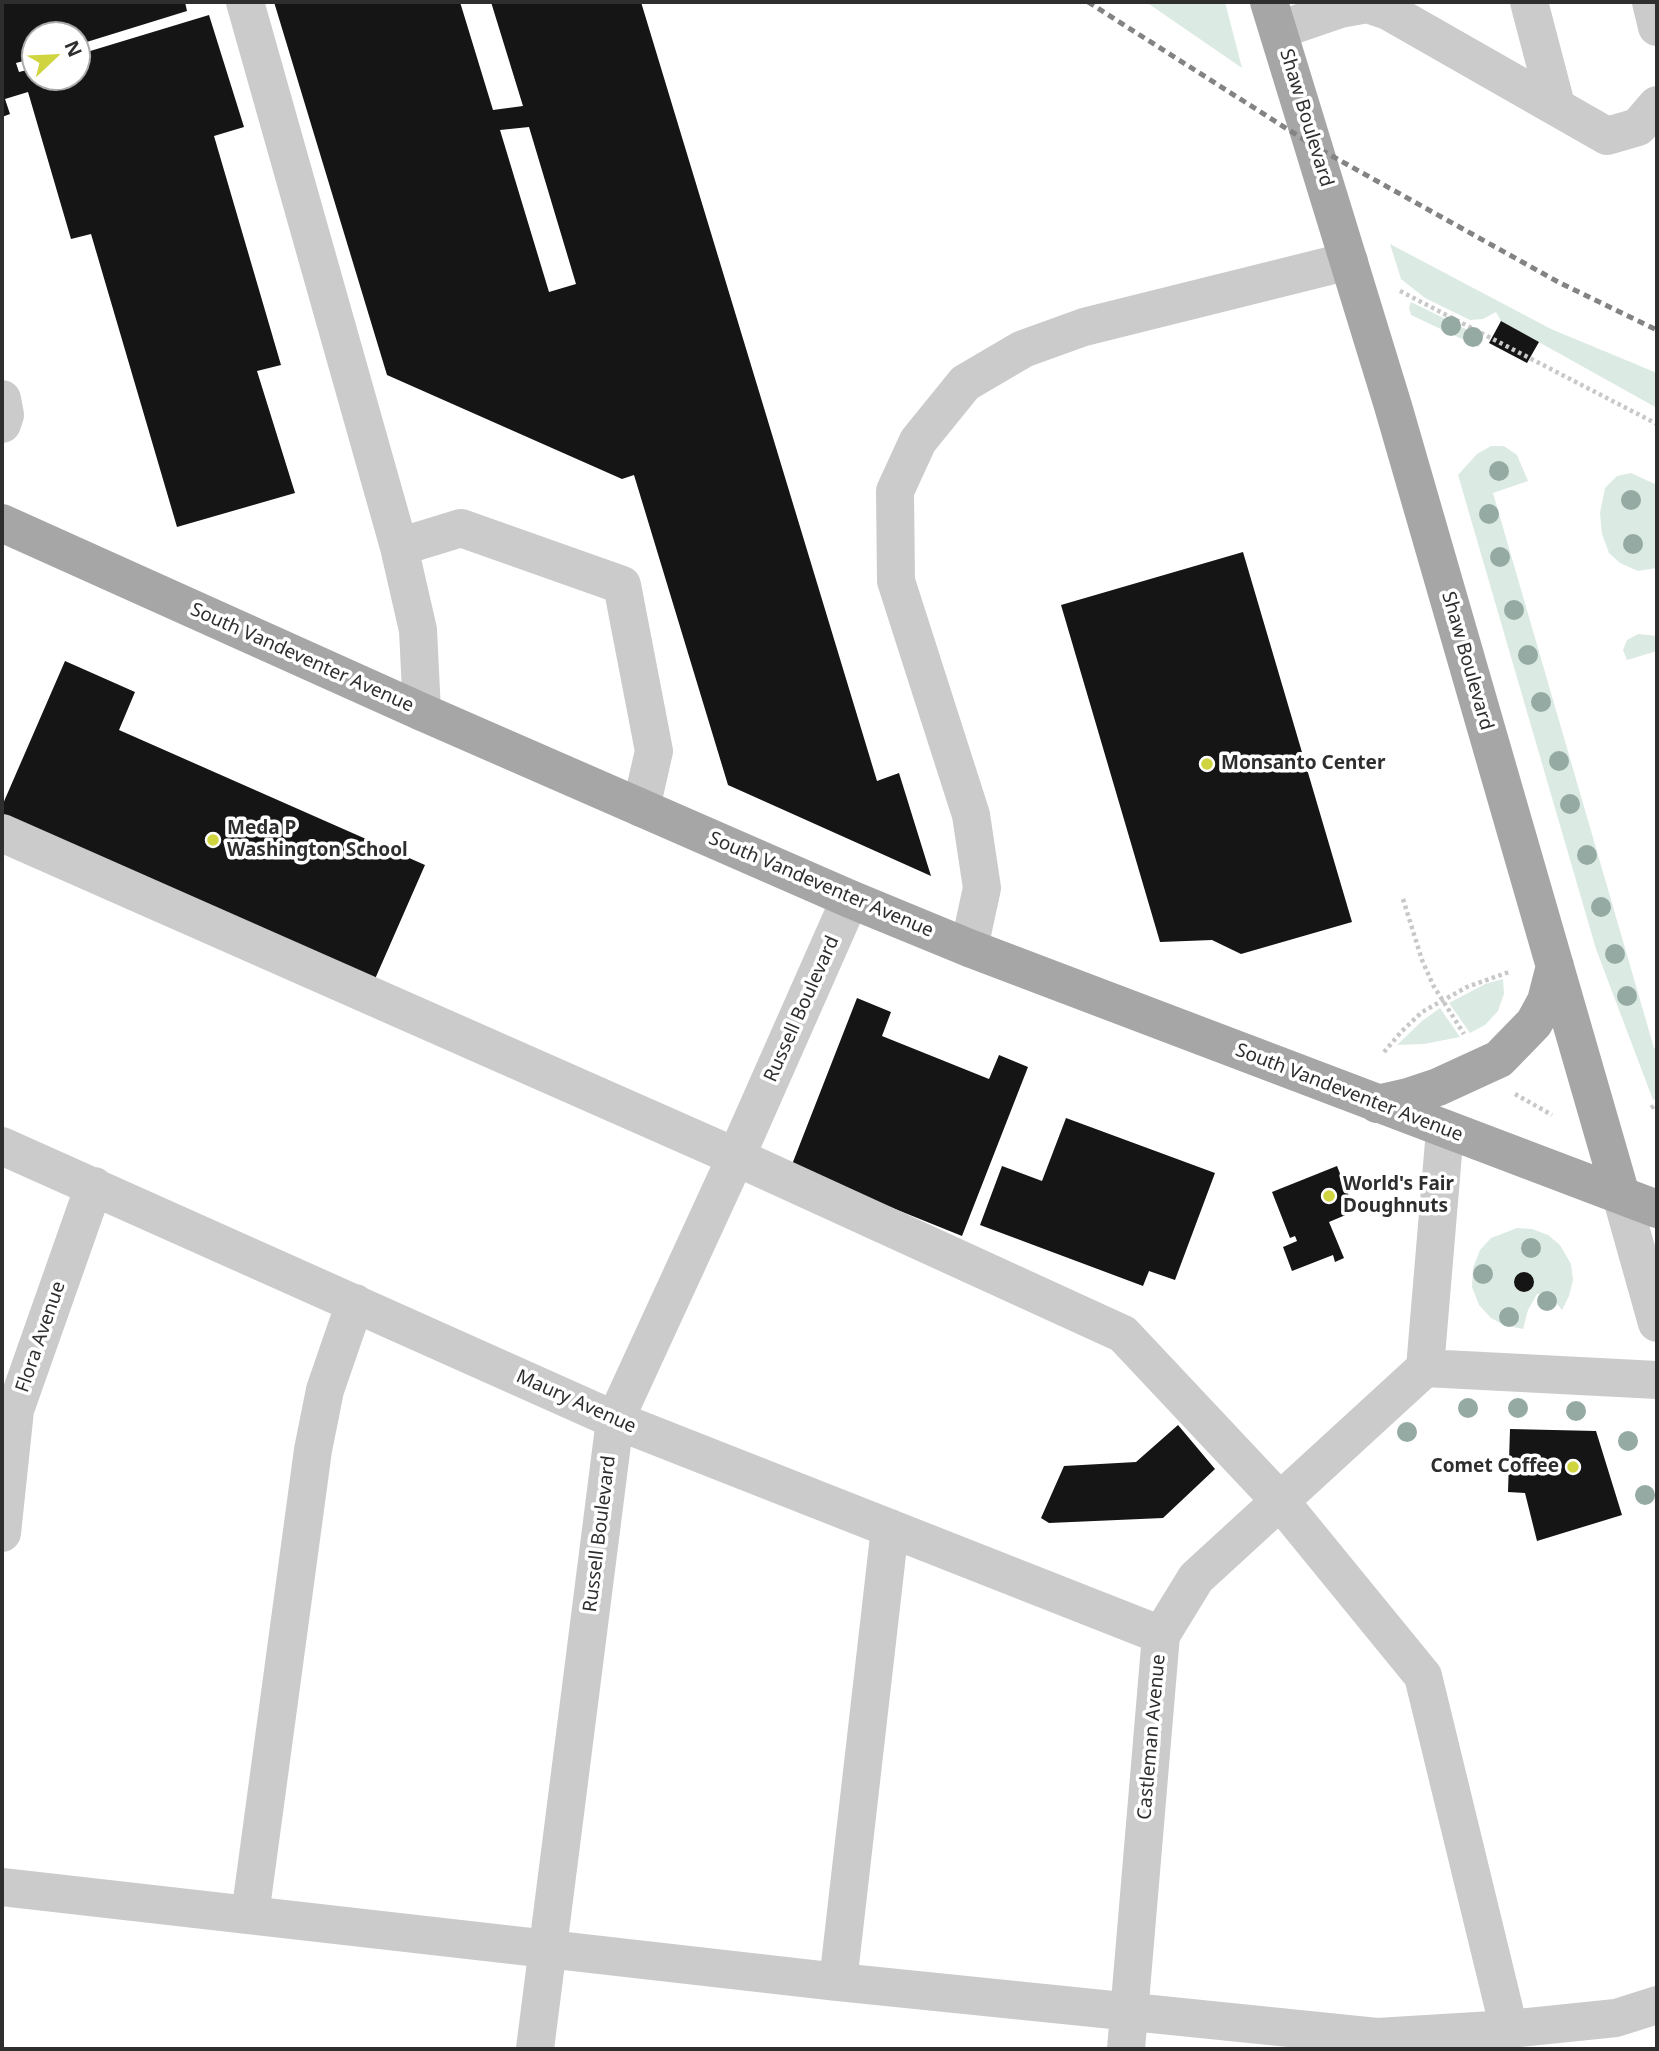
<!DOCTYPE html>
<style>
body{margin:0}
#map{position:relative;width:1659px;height:2051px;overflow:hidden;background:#fff;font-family:"Noto Sans",sans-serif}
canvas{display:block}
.frame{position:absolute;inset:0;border:4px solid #2e2e2e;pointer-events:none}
.north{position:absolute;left:21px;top:21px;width:70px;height:70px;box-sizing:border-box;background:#fff;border:2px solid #ababab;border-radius:50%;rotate:67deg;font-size:19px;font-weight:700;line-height:28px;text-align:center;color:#2e2e2e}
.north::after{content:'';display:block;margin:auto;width:24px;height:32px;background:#d0d53f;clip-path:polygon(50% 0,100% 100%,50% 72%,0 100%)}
</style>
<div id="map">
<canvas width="1659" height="2051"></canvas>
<div class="frame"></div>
<div class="north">N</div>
</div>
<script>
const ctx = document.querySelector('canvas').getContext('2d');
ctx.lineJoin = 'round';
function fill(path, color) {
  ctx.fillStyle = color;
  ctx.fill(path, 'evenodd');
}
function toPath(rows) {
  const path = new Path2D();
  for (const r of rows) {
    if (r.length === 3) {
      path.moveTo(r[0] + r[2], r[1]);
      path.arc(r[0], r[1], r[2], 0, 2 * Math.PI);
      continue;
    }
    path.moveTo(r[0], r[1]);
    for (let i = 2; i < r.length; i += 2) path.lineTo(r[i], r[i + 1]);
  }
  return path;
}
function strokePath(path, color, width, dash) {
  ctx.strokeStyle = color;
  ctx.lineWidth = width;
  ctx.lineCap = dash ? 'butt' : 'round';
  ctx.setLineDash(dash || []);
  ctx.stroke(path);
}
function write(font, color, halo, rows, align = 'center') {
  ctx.font = font + ' "Noto Sans",sans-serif';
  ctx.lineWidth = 7;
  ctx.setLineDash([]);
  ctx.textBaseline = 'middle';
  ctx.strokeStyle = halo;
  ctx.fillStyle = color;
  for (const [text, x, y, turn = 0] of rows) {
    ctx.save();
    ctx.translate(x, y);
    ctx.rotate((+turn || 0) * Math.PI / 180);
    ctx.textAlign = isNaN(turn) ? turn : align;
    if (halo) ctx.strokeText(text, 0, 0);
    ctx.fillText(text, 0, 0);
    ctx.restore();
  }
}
const green = toPath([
 [1146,2,1225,2,1242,68],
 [1390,244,1551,329,1657,373,1657,408,1501,321,1496,312,1483,319,1470,320,1425,298,1401,279],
 [1411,302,1478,335,1481,339,1479,347,1411,315,1409,308],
 [1491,446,1504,446,1517,455,1528,481,1493,493,1654,1048,1657,1048,1657,1098,1653,1100,1596,949,1458,475,1477,454],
 [1631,473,1657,485,1657,568,1638,571,1620,563,1609,553,1602,534,1600,513,1605,488,1617,476],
 [1638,634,1657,636,1657,651,1627,660,1623,650,1627,640],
 [1503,979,1504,994,1498,1011,1485,1025,1470,1033,1449,1003,1485,984],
 [1440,1008,1460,1037,1424,1044,1397,1045,1422,1021],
 [1517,1228,1532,1229,1548,1235,1560,1245,1571,1264,1573,1280,1569,1296,1562,1310,1548,1293,1537,1294,1528,1310,1523,1329,1504,1325,1491,1318,1479,1305,1472,1287,1473,1268,1480,1250,1491,1238]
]);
const building = toPath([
 [2,2,185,2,187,11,77,45,77,35,35,35,35,58,16,63,19,72,35,68,35,77,77,77,77,55,209,15,244,127,214,136,281,365,257,371,295,493,177,527,91,234,71,239,28,92,5,99,10,114,2,117],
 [274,2,460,2,493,110,523,106,491,2,641,2,877,781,899,773,931,876,728,785,634,475,622,479,387,375],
 [529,127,576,284,549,292,500,130],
 [1501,321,1539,342,1527,363,1489,343],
 [1243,552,1352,922,1241,954,1212,940,1160,942,1061,605],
 [65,661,135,692,119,730,425,865,375,979,2,815,2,806],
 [857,998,891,1012,882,1036,989,1079,999,1055,1028,1067,962,1236,791,1167],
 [1066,1118,1215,1173,1175,1280,1149,1271,1143,1286,980,1225,1002,1166,1042,1181],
 [1337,1166,1355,1211,1329,1222,1344,1258,1335,1262,1333,1255,1292,1271,1283,1247,1297,1241,1295,1236,1290,1238,1272,1192],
 [1524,1282,10],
 [1178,1425,1215,1469,1163,1518,1049,1523,1041,1518,1064,1466,1136,1462],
 [1510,1429,1596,1431,1622,1515,1537,1541,1525,1493,1508,1492]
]);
const path = toPath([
 [1400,291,1657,424],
 [1403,899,1422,960,1433,985,1464,1034],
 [1384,1052,1402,1031,1422,1012,1467,987,1509,972],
 [1515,1094,1552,1115],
 [1651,1108,1657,1104]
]);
const minor = toPath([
 [245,2,399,547,418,630,422,712],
 [1529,2,1556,105],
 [1651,2,1657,27],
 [1279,30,1340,9,1367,4,1388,11,1607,136,1638,127,1657,105],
 [2,399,5,415,2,424],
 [399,547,461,528,622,585,654,751,641,808],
 [2,833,736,1157,1123,1334,1280,1501,1423,1676,1509,2029],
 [969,948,982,888,971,815,896,581,895,491,918,441,965,383,1023,349,1084,327,1349,261],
 [2,1146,615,1420,1161,1635],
 [1621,1195,1657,1323],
 [1425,1368,1445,1130],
 [2,1533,15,1410,94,1186],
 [2,1887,838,1982,1377,2037,1509,2029,1616,2018,1657,2005],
 [250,1915,313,1450,325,1390,355,1303],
 [838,1982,890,1528],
 [535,2049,615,1420,736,1157,850,899],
 [1126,2049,1161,1635,1196,1578,1425,1368,1657,1380]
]);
const major = toPath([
 [1269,2,1393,406,1621,1195],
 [2,523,422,712,850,899,969,948,1657,1209],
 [1377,1104,1408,1097,1438,1087,1499,1059,1534,1023,1546,1001,1555,966]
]);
const rail = toPath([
 [1088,2,1314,146,1560,283,1657,330]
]);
const trees = [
 [1451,326],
 [1473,337],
 [1499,471],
 [1631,500],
 [1489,514],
 [1633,544],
 [1500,557],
 [1514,610],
 [1528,655],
 [1541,702],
 [1559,761],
 [1570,804],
 [1587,855],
 [1601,907],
 [1615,954],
 [1627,996],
 [1531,1248],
 [1483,1274],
 [1547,1301],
 [1509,1317],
 [1468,1408],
 [1518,1408],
 [1576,1411],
 [1407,1432],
 [1628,1441],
 [1645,1495]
];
const markers = [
 [1207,764,7,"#d0d53f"],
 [213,840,7,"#d0d53f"],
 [1329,1196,7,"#d0d53f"],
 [1573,1467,7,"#d0d53f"]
];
const streetNames = [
 ["Shaw Boulevard",1306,118,73],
 ["South Vandeventer Avenue",302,658,24],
 ["Shaw Boulevard",1467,661,74],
 ["South Vandeventer Avenue",821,885,23],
 ["Russell Boulevard",802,1009,-66],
 ["South Vandeventer Avenue",1349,1093,21],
 ["Flora Avenue",41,1337,-71],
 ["Maury Avenue",576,1402,24],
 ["Russell Boulevard",600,1534,-83],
 ["Castleman Avenue",1152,1737,-85]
];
const poiNames = [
 ["Monsanto Center",1221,764],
 ["Meda P",227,829],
 ["Washington School",227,851],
 ["World's Fair",1343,1185],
 ["Doughnuts",1343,1207],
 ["Comet Coffee",1559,1467,"right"]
];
fill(green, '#dceae4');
fill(building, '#151515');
strokePath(path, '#c8c8c8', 4.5, [3.5, 3.5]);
strokePath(minor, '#cbcbcb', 38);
strokePath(major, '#a6a6a6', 38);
strokePath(rail, '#838383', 5, [7, 5]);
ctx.fillStyle = '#95aaa3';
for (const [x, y] of trees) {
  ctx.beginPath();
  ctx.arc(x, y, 10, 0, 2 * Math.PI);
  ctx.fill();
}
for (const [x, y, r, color] of markers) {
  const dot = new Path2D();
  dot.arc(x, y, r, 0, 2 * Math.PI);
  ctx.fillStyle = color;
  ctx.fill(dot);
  strokePath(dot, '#fff', 2.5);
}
write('19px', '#2e2e2e', '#fff', streetNames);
write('bold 19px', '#2e2e2e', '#fff', poiNames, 'left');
</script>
